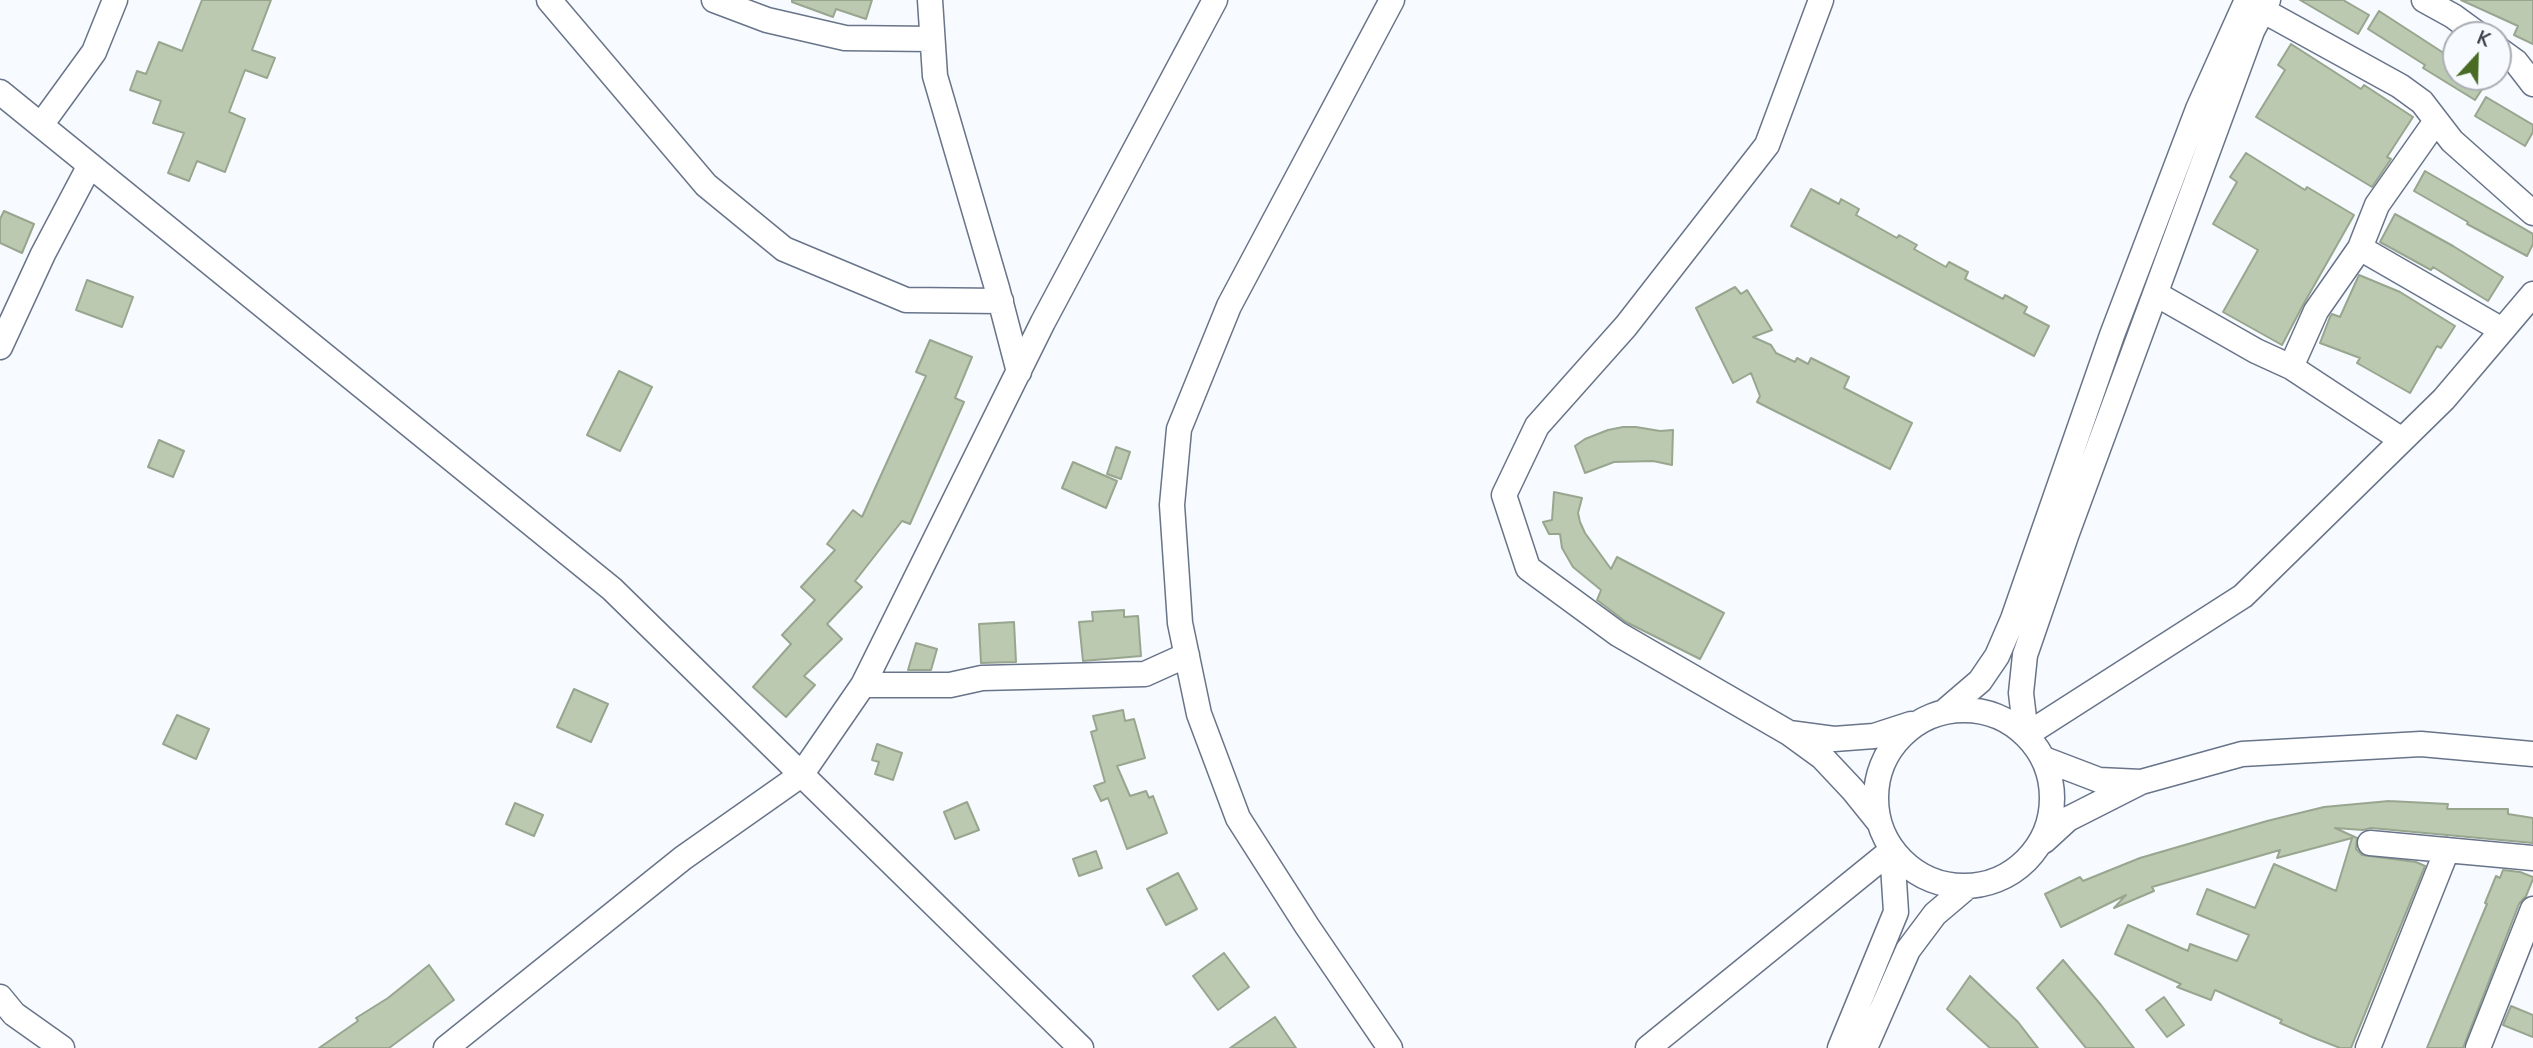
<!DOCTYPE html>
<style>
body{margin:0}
#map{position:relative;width:2533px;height:1048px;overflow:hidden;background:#f7faff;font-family:Manrope,sans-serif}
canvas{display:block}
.north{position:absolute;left:2442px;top:21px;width:70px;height:70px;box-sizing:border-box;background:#f7faff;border:2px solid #abaeb5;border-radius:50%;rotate:22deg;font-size:19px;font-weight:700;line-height:28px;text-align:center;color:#383d46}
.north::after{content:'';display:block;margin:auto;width:24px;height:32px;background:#496b23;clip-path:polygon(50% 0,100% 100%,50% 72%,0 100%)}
</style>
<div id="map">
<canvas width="2533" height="1048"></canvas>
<div class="north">K</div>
</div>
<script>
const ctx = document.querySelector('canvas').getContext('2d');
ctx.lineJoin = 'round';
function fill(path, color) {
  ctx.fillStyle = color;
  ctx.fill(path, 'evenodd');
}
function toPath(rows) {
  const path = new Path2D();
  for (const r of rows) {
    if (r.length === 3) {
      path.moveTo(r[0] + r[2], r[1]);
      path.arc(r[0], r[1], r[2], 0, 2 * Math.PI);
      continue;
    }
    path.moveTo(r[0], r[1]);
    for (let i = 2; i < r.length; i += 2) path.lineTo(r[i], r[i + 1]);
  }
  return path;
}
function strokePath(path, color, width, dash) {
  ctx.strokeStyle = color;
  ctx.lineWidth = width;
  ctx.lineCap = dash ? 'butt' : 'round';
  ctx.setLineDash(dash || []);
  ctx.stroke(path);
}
const building = toPath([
 [202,0,271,0,252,50,275,58,267,78,245,70,229,112,245,119,225,172,197,161,189,181,168,173,184,133,153,123,161,101,130,90,137,71,146,74,159,42,182,51,202,0],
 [792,0,872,0,866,19,836,9,833,17,792,2,792,0],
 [2300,0,2343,0,2369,15,2358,34,2300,0],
 [2461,0,2533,0,2533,44,2514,35,2518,26,2461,0],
 [2379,11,2456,61,2456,77,2490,77,2475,100,2423,68,2425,65,2368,29,2379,11],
 [2291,44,2361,89,2364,85,2413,117,2387,157,2391,159,2389,162,2372,187,2256,117,2285,70,2278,65,2291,44],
 [2486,97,2533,125,2533,132,2525,146,2475,116,2486,97],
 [2246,153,2305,190,2307,187,2354,215,2303,305,2282,345,2223,312,2258,250,2213,224,2237,182,2230,177,2246,153],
 [2425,171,2533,234,2533,244,2527,256,2467,224,2468,222,2414,191,2425,171],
 [1811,189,1839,204,1841,199,1859,209,1856,215,1897,238,1899,235,1917,245,1914,249,1946,267,1949,262,1968,272,1965,279,2003,299,2005,295,2027,307,2024,313,2049,326,2034,356,1791,226,1811,189],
 [4,211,34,224,22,253,0,243,0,219,4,211],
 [2395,214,2453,246,2503,277,2488,301,2433,267,2431,270,2380,242,2395,214],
 [2359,275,2400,292,2455,326,2441,348,2437,346,2410,393,2357,363,2360,358,2320,343,2330,317,2332,314,2340,317,2359,275],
 [87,280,133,297,122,327,76,310,87,280],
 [1735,287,1741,294,1747,290,1772,330,1753,337,1771,345,1776,353,1795,362,1797,358,1808,364,1811,358,1849,377,1844,388,1912,423,1890,469,1757,402,1760,396,1751,373,1733,383,1696,308,1735,287],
 [930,340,972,357,955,398,964,402,910,524,902,521,855,581,862,587,827,624,842,639,804,676,815,685,786,717,753,687,791,644,782,635,815,600,801,587,835,550,827,544,853,510,862,517,926,376,916,372,930,340],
 [619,371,652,387,620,451,587,435,619,371],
 [1623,427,1636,427,1660,431,1673,430,1672,465,1653,461,1614,462,1585,473,1575,446,1585,439,1608,430,1623,427],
 [159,440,184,451,173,477,148,467,159,440],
 [1116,447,1130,452,1121,479,1107,474,1116,447],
 [1073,462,1117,481,1106,508,1062,488,1073,462],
 [1554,492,1582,498,1578,513,1580,522,1585,533,1611,569,1617,557,1724,613,1700,659,1626,622,1597,600,1601,590,1573,567,1562,548,1560,534,1549,534,1543,522,1552,520,1554,492],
 [1124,610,1124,617,1138,616,1141,656,1083,661,1079,622,1093,621,1092,612,1124,610],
 [1014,622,1016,662,981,663,979,624,1014,622],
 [916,643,937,649,931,670,908,670,916,643],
 [574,689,608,704,591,742,557,727,574,689],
 [1123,710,1125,721,1134,719,1145,758,1117,766,1130,796,1146,791,1149,798,1153,796,1167,833,1127,849,1108,798,1101,801,1094,786,1105,782,1091,732,1097,730,1093,716,1123,710],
 [177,715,209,729,196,759,163,744,177,715],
 [877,744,902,753,893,780,875,774,879,762,872,760,877,744],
 [2389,801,2448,804,2447,809,2508,809,2508,814,2533,818,2533,843,2371,828,2363,830,2335,828,2357,838,2356,849,2362,855,2416,862,2425,866,2351,1048,2340,1048,2312,1037,2280,1023,2282,1020,2215,990,2211,1000,2177,987,2181,984,2115,954,2128,925,2188,951,2190,944,2237,961,2249,935,2197,914,2207,889,2255,908,2274,864,2336,891,2352,838,2277,858,2280,850,2152,887,2154,891,2114,908,2126,895,2061,927,2045,894,2080,877,2083,881,2140,858,2267,821,2324,807,2389,801],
 [967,802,979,830,955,839,944,812,967,802],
 [515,803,543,815,534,836,506,824,515,803],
 [1096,851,1102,868,1079,876,1073,859,1096,851],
 [2503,870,2520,872,2533,877,2533,879,2526,896,2519,904,2463,1048,2427,1048,2487,904,2485,903,2496,876,2500,878,2503,870],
 [1178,873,1197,909,1166,925,1147,889,1178,873],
 [1224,953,1249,987,1218,1010,1193,976,1224,953],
 [2063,960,2101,1005,2134,1048,2086,1048,2037,988,2063,960],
 [429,965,454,1000,389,1048,319,1048,358,1021,356,1018,388,998,429,965],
 [1970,976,2018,1022,2038,1048,1990,1048,1947,1009,1970,976],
 [2164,997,2184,1025,2167,1037,2146,1010,2164,997],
 [2511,1006,2533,1015,2533,1037,2503,1025,2511,1006],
 [1275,1017,1296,1048,1230,1048,1275,1017]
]);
const minor = toPath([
 [549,0,706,185,784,249,906,300,1001,301],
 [714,0,767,20,845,38,932,39],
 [930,0,935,76,997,288,1019,372],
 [2268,0,2252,31,2067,533,2025,655,2021,693,2026,735,2243,596,2444,399,2533,294],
 [2424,0,2453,16,2479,35],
 [2262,10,2400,86,2422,102,2452,141,2533,213],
 [2498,49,2516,62,2533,84],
 [0,92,612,589,1081,1048],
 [41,125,94,52,115,0],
 [2360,248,2502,330],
 [2156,294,2256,351,2291,367,2402,440],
 [0,347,43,254,90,165],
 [2291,367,2316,311,2360,248,2377,205,2436,121],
 [863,685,950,685,982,678,1145,674,1187,655],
 [1964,798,88],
 [1945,711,1980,681,1997,656,2013,619,2112,335,2198,109,2247,0],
 [1789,733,1618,634,1528,568,1504,495,1537,426,1626,326,1767,145,1821,0],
 [2044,759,2099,780,2141,782,2068,819,2044,841],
 [2141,782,2242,754,2421,744,2533,754],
 [1878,821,1853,790,1822,757,1789,733,1834,739,1874,736,1911,724],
 [2370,843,2533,858],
 [0,997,14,1014,62,1048],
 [446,1048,683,858,801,775,863,685,1043,322,1215,0],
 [1390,1048,1307,926,1238,818,1199,714,1180,623,1172,505,1179,429,1229,306,1392,0],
 [1648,1048,1892,850],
 [1840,1048,1896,912,1892,850],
 [1865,1048,1908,950,1935,914,1968,886],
 [2368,1048,2447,850],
 [2478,1048,2533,909]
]);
fill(building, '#bbc9b1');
strokePath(building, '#99a68f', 2);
strokePath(minor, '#687489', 27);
strokePath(minor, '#fff', 24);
</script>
